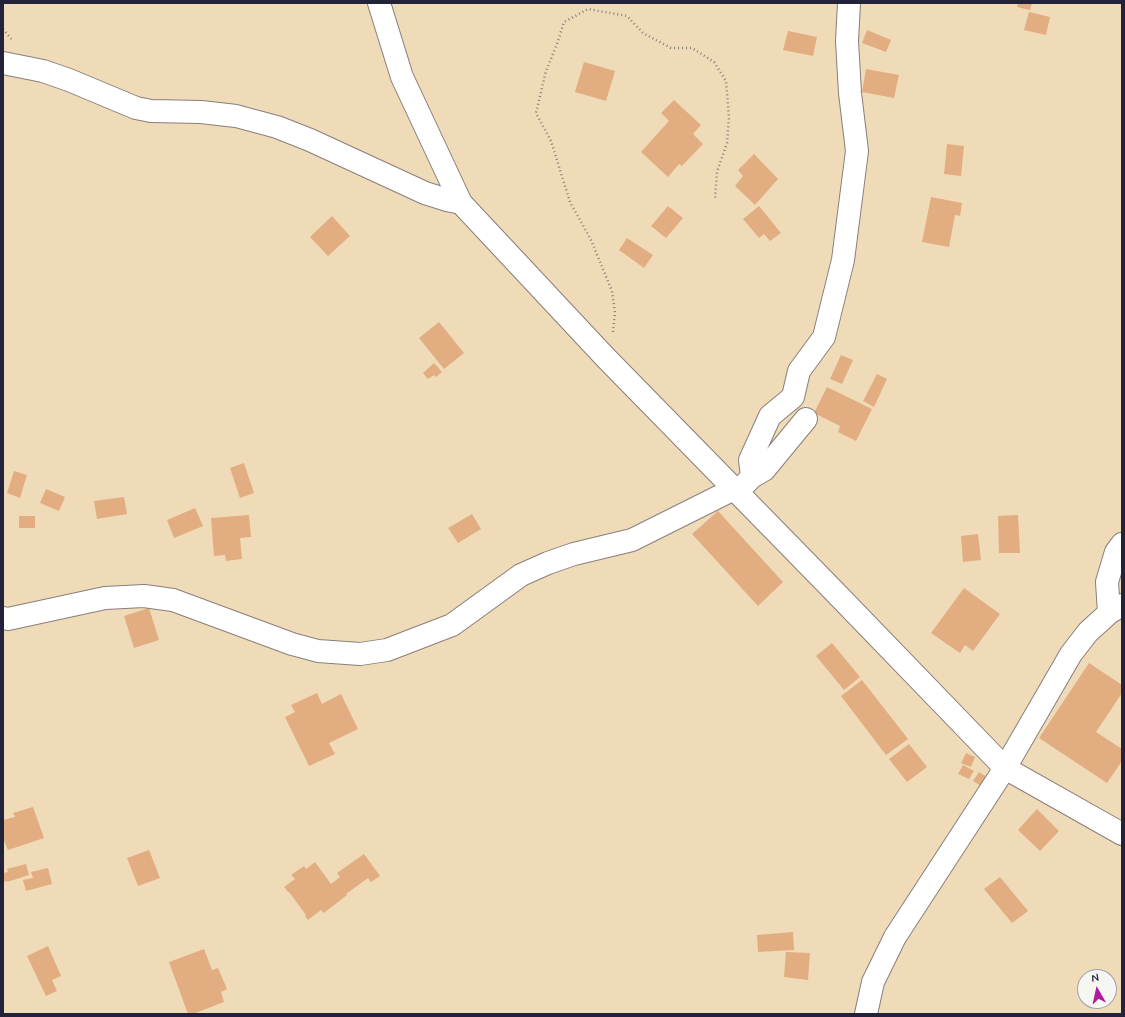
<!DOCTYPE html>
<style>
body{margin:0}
#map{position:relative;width:1125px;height:1017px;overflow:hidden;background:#f0dbb9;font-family:Mynerve,sans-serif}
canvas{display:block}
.frame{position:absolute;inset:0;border:4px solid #22223b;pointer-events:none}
.north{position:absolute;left:1077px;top:969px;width:40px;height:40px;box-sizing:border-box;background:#f6f6f2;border:1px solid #a1a1a9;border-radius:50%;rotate:351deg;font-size:11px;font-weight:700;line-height:16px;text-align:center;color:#22223b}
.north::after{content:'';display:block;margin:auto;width:14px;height:18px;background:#b5179e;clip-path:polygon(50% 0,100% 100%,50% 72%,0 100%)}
</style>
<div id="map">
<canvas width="1125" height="1017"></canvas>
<div class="frame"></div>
<div class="north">N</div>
</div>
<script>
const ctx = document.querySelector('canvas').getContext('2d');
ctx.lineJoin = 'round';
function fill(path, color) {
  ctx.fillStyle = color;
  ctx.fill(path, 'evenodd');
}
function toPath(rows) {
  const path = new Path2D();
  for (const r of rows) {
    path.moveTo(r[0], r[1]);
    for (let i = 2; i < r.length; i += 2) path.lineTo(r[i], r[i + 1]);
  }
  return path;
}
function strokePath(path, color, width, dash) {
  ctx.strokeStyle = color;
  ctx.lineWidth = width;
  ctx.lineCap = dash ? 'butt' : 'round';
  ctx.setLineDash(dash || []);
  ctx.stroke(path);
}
const building = toPath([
 [1018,3,1032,3,1030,10,1017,7],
 [1029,12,1050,17,1046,35,1024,30],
 [867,30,891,40,886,52,862,43],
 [788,31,817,37,813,56,783,50],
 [584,62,615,71,606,101,575,92],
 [866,69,899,75,894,98,862,92],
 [674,100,701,125,693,134,703,144,682,166,679,164,668,177,641,152,669,121,661,113],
 [947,144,964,146,961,176,944,174],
 [754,154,778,179,755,205,735,186,743,176,738,170],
 [931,197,962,203,960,216,955,215,949,247,922,242],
 [668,206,683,218,666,238,651,226],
 [759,206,781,233,770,241,764,234,759,238,743,219],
 [332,216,350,236,328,256,310,237],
 [627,238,653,255,644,268,619,250],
 [439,322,464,353,444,369,419,338],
 [841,355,853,360,842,384,830,379],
 [434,363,442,372,436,377,434,375,428,379,423,373],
 [877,374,887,379,874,407,863,401],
 [827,387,872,409,856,441,838,432,840,426,814,413],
 [244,463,254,493,240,498,230,468],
 [14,471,27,475,20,498,7,493],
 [46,489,65,497,59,511,40,503],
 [124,497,127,514,97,519,94,501],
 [195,508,203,526,174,538,167,520],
 [718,511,783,582,758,606,692,534],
 [472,514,481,529,458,543,448,528],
 [249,515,251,537,240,538,242,559,226,561,225,555,214,556,211,518],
 [1018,515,1020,553,999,553,998,516],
 [19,516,35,516,35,528,19,528],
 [978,534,981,560,963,562,961,536],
 [964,588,1000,614,973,651,965,645,960,653,931,633],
 [149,608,159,640,134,648,124,616],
 [832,643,860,677,844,690,816,656],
 [1089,663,1122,685,1122,693,1096,732,1122,749,1122,761,1107,783,1039,738],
 [862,680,908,739,886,755,841,696],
 [317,693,322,704,341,694,358,729,329,743,335,754,309,766,285,717,295,712,291,705],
 [909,744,927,767,907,782,889,759],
 [966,753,975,757,971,767,961,763],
 [963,765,974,771,969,779,958,774],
 [979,772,987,777,981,786,973,781],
 [33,807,44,838,8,850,3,838,3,820,15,817,13,813],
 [1037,809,1059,831,1040,851,1018,830],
 [149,850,160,878,138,886,127,858],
 [364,854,380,876,371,882,368,878,346,894,347,895,324,913,321,910,308,920,305,916,306,915,289,892,288,892,284,887,295,879,291,875,304,866,306,869,315,862,331,884,340,877,337,873],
 [26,864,29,875,7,882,6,881,3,882,3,873,8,872,7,869],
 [48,868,52,884,26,891,23,880,33,878,31,872],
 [1000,877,1028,911,1012,923,984,889],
 [793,932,794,950,758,952,757,935],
 [48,946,61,976,52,980,57,991,46,996,27,956],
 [204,949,212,970,218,968,227,989,221,992,224,1002,193,1014,188,1014,169,962],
 [786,952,810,953,808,980,784,977]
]);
const path = toPath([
 [3,29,13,41],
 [613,332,615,313,612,291,591,240,570,202,551,141,536,113,546,71,557,44,564,22,588,9,627,16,643,33,671,48,692,48,714,62,726,81,729,117,727,143,717,172,715,200]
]);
const minor = toPath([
 [379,3,402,77,461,203,605,357,832,589,1005,768,1122,834],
 [3,63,43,71,69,80,136,108,151,111,201,112,236,116,277,127,310,140,425,193,447,200,461,203],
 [752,477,750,460,770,416,793,397,799,371,824,337,843,260,857,151,850,93,847,41,849,3],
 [744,485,752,477,764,470,806,419],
 [1109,613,1107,582,1116,552,1122,544],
 [3,618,8,619,105,598,144,596,173,600,292,644,318,651,360,654,387,650,452,625,521,575,548,563,574,554,632,540,734,489],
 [866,1014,873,982,895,937,1005,768,1071,654,1088,632,1109,613,1122,605]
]);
fill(building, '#e1ad81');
strokePath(minor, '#897e7a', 24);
strokePath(path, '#897e7a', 2.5, [1, 3]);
strokePath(minor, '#fff', 22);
</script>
